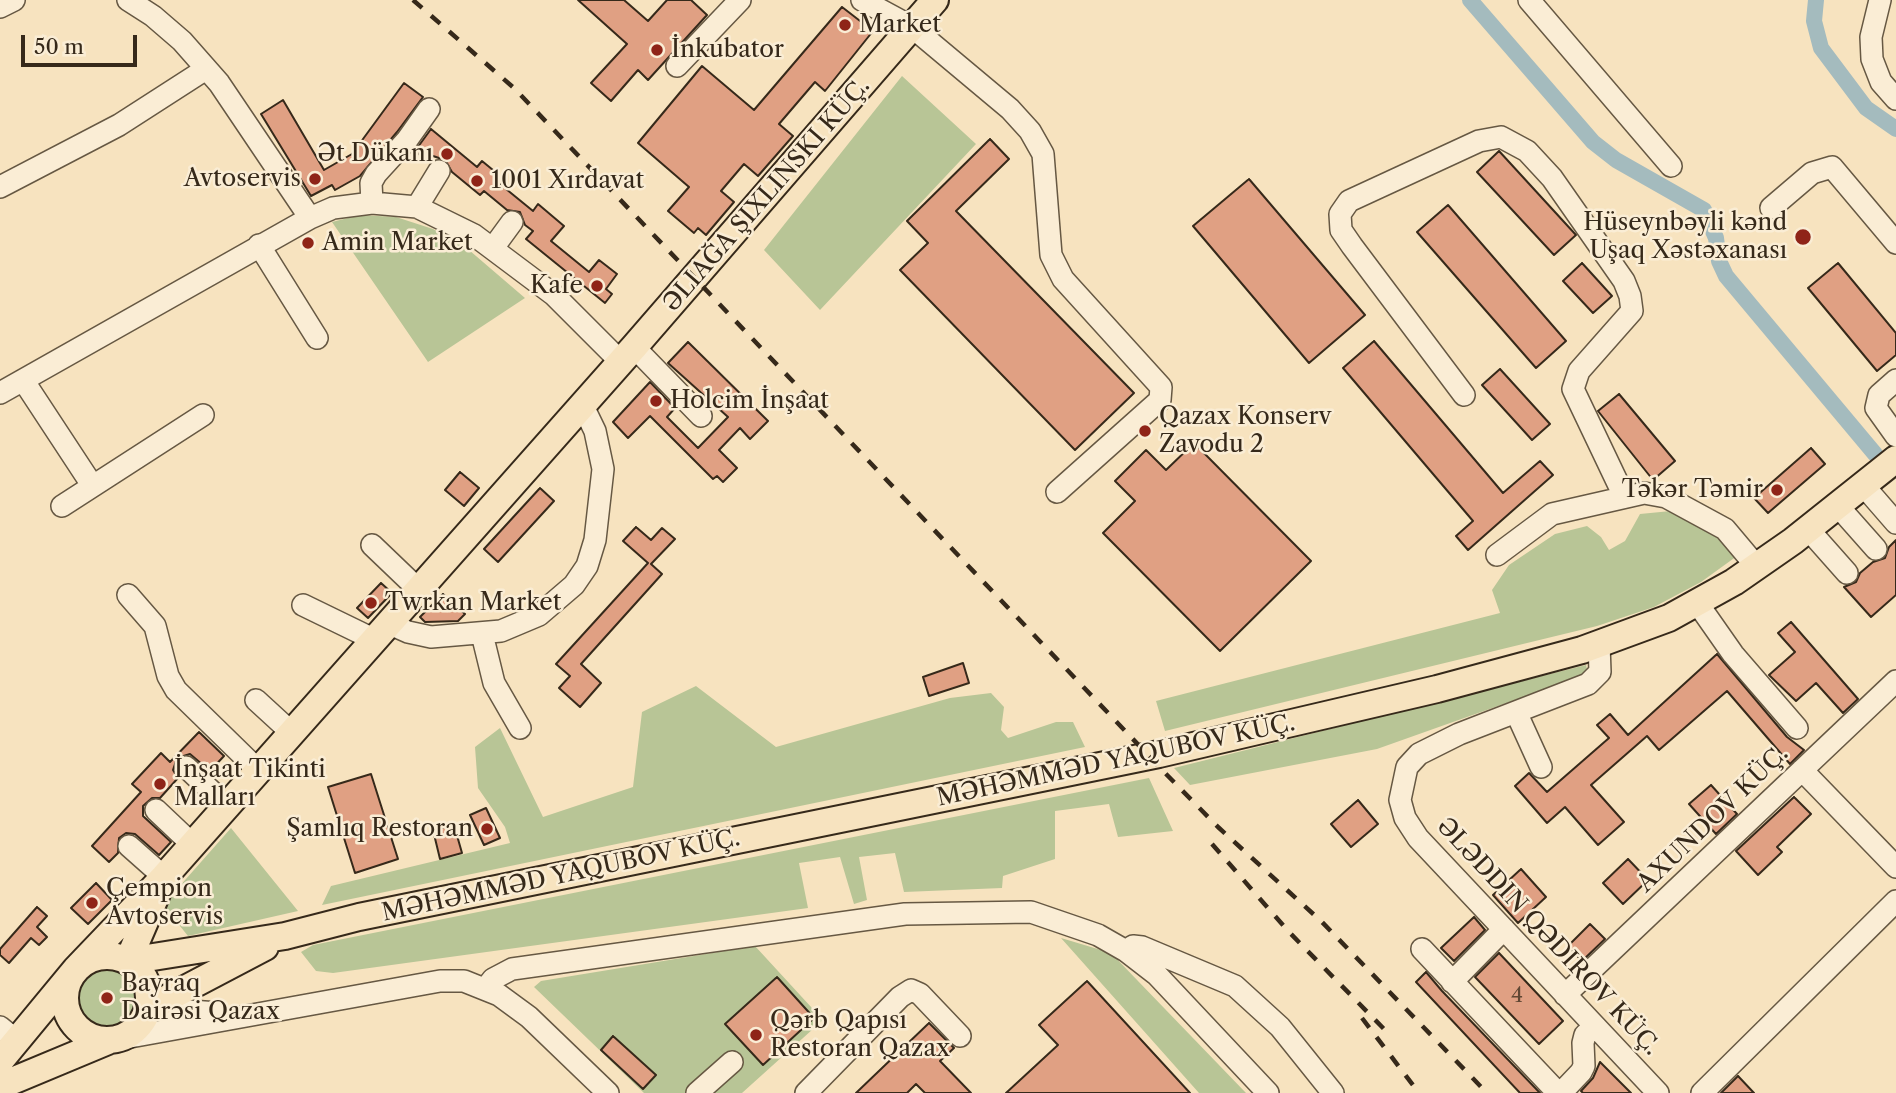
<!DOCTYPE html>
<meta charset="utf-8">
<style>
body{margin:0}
#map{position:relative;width:1896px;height:1093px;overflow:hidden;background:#f7e3bf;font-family:"Libre Caslon Text",serif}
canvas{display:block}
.scale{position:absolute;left:21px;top:35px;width:116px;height:32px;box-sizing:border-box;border:4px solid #36291a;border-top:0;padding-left:9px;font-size:21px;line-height:24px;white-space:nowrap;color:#36291a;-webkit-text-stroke:5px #faedd5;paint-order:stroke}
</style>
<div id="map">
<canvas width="1896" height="1093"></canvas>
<div class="scale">50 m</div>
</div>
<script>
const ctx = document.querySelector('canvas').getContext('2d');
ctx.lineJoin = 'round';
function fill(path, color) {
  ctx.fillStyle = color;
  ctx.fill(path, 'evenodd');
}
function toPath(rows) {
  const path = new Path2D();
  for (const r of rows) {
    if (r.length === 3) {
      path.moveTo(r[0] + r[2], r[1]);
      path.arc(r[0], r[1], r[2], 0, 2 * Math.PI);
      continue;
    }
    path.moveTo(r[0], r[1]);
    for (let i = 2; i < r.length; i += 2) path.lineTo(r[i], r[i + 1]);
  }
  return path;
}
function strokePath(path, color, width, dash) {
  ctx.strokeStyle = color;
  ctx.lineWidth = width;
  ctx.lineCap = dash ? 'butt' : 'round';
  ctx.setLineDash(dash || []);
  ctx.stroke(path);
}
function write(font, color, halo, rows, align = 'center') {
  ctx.font = font + ' "Libre Caslon Text",serif';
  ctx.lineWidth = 5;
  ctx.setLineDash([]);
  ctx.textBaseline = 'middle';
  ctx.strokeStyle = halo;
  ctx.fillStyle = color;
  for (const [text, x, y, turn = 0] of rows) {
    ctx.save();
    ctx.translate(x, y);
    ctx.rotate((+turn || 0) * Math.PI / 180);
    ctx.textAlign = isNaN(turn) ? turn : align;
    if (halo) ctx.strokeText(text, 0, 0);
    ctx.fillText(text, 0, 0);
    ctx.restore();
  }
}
const green = toPath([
 [902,76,976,144,820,310,764,250],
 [360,215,396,217,433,229,469,250,525,298,428,362,332,222],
 [1671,511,1715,536,1737,556,1701,582,1654,607,1597,626,1165,731,1156,701,1500,613,1492,590,1509,565,1555,534,1587,526,1601,537,1609,550,1625,541,1640,514],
 [1586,665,1588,674,1377,749,1190,785,1174,768],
 [696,686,776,747,950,698,991,693,1004,707,1001,730,1008,738,1056,722,1073,722,1085,747,322,905,331,886,510,843,505,827,478,788,475,747,500,728,543,817,633,787,642,712],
 [1149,778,1173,831,1118,837,1109,804,1055,811,1055,859,1003,876,1002,888,904,892,895,853,859,857,867,900,854,904,840,857,799,863,808,908,333,973,316,971,301,952,313,945],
 [231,828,298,911,188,936,163,905],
 [1061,938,1111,953,1246,1093,1199,1093],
 [755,946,823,1020,742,1093,644,1093,534,987,541,981],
 [107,998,30]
]);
const canal = toPath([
 [1470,0,1593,142,1616,160,1704,210,1716,238,1719,261,1726,276,1875,454],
 [1816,0,1814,21,1821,48,1866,108,1896,129]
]);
const building = toPath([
 [578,0,624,0,648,21,667,0,691,0,707,15,648,80,638,70,611,101,591,83,627,44,578,0],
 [842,7,873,31,825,91,815,82,779,124,793,136,758,176,744,164,721,191,734,202,706,235,698,228,694,233,668,211,689,187,638,143,702,66,754,110,842,7],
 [404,83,423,97,397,132,360,176,335,190,332,185,311,196,261,114,283,100,324,170,352,154,404,83],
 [431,129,477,167,482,161,499,175,495,180,533,211,538,204,564,226,551,241,589,272,599,260,617,274,606,289,612,294,605,303,526,239,533,231,525,225,520,212,507,210,484,191,480,195,452,172,445,160,430,155,426,160,415,151,431,129],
 [990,139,1009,159,956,211,1134,393,1075,450,900,270,928,243,907,221,990,139],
 [1499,151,1576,235,1554,255,1477,172,1499,151],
 [1249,179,1365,315,1309,363,1193,226,1249,179],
 [1448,205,1566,341,1536,368,1417,232,1448,205],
 [1582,263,1612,296,1593,313,1563,281,1582,263],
 [1838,263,1896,333,1896,355,1877,371,1808,288,1838,263],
 [1374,341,1503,493,1540,461,1553,475,1468,550,1456,536,1473,521,1343,368,1374,341],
 [688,342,768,421,750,439,740,428,719,450,737,468,723,482,717,476,713,479,650,416,628,438,613,422,650,382,675,408,667,417,698,448,728,417,668,363,688,342],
 [1500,369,1550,424,1532,440,1482,385,1500,369],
 [1619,394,1675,461,1653,480,1598,411,1619,394],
 [1194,443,1311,561,1220,651,1103,533,1135,501,1115,481,1146,450,1166,470,1194,443],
 [1811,448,1825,464,1768,513,1754,498,1811,448],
 [460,472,479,488,464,506,445,490,460,472],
 [540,488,554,501,498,562,484,549,540,488],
 [636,527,651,540,662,528,675,539,651,564,662,574,581,664,601,683,580,707,559,688,570,676,556,664,648,563,623,541,636,527],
 [1896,540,1896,595,1871,617,1844,587,1856,582,1860,573,1873,562,1885,558,1889,547,1896,540],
 [381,583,392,593,368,618,357,608,381,583],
 [443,594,465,614,458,621,425,622,420,617,443,594],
 [1791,622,1858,699,1843,713,1816,683,1796,701,1769,675,1795,652,1778,633,1791,622],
 [1717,654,1787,737,1804,750,1790,764,1727,691,1659,750,1647,736,1591,785,1624,822,1598,845,1565,807,1547,823,1515,786,1529,773,1547,792,1609,738,1597,725,1610,714,1628,735,1717,654],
 [963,663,969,683,929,696,923,677,963,663],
 [199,732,224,756,210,771,190,754,177,758,173,770,178,778,160,798,152,798,143,806,143,816,171,842,159,855,135,834,126,833,119,838,118,853,109,862,92,846,141,792,132,784,161,753,170,762,199,732],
 [371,774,398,859,355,873,328,787,371,774],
 [1711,785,1737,814,1716,834,1689,804,1711,785],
 [1794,797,1811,814,1777,847,1782,852,1758,875,1736,851,1794,797],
 [1358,800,1378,824,1351,847,1331,824,1358,800],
 [486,808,500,838,484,845,470,815,486,808],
 [454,825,462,853,440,859,433,830,454,825],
 [1628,859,1648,880,1623,904,1603,883,1628,859],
 [1521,869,1546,897,1518,923,1493,895,1521,869],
 [96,883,112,900,88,924,71,908,96,883],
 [37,907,47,916,37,927,47,937,39,945,31,938,9,963,0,955,0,949,37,907],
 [1474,917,1485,930,1454,961,1441,948,1474,917],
 [1590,924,1605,939,1582,961,1568,946,1590,924],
 [1499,953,1563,1021,1539,1044,1475,977,1499,953],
 [1426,972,1442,991,1540,1093,1520,1093,1416,982,1426,972],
 [777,977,814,1018,763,1065,725,1024,777,977],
 [1087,981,1190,1093,1006,1093,1058,1045,1039,1025,1087,981],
 [929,1023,954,1048,940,1061,971,1093,925,1093,916,1084,907,1093,856,1093,929,1023],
 [613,1036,656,1075,643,1089,601,1050,613,1036],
 [1600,1062,1631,1093,1583,1093,1581,1091,1593,1078,1600,1062],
 [1738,1076,1754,1093,1721,1093,1738,1076]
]);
const minor = toPath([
 [128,0,153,16,182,41,219,83,310,218],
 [862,0,912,27,1010,109,1030,131,1043,154,1051,255,1063,279,1161,387,1160,400,1057,492],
 [1529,0,1671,166],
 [1880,0,1871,37,1872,59,1881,82,1896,99],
 [0,7,14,0],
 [677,66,740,0],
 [0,187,119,125,206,69],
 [372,203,371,183,376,174,407,140,429,109],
 [417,207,439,171],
 [1771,208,1812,173,1832,167,1896,243],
 [259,245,317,338],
 [493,248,512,222],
 [634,347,701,416],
 [23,380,92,485],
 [1896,380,1879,395,1876,408,1896,436],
 [0,393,310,218,333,208,372,203,417,207,474,235,554,295,621,362],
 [1464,395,1352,246,1341,230,1340,214,1349,201,1479,141,1501,137,1527,151,1552,178,1624,281,1630,296,1632,311,1579,371,1573,389,1624,496],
 [1863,485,1896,523],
 [1837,505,1876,549],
 [62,506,203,415],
 [1808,529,1847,573],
 [372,545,419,590],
 [1497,555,1552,514,1644,493,1666,497,1725,529,1757,567],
 [128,595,155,626,168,676,176,690,259,771],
 [1698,604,1733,654,1797,728],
 [303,605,375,640],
 [390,624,408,632,431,637,501,631,539,615,574,585,587,566,595,540,603,469,595,431,582,404],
 [482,634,494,683,520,728],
 [1599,644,1600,672,1588,684,1459,734,1419,754,1407,767,1400,800,1405,818,1418,838,1658,1093],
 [256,700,292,733],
 [1516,712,1541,767],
 [186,767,227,806],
 [1802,770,1896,867],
 [156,810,193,845],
 [129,846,164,877],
 [1422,949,1558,1093],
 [1126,951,1133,946,1142,947,1235,986,1280,1027,1333,1093],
 [1452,982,1504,929],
 [486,988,493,979,512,969,905,914,1031,912,1098,935,1126,951,1157,975,1268,1093],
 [1565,995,1896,681],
 [149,1008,218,1013],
 [0,1027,17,1041],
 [108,1041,440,981,464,981,499,995,529,1017,608,1093],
 [697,1093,732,1062],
 [806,1093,900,997,911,990,920,994,960,1036],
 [1561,1093,1581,1072,1584,1066,1583,1043,1585,1035,1595,1027],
 [1702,1093,1896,901]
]);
const major = toPath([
 [164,877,634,347,935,0],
 [107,998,42],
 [128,961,285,936,359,917,1159,754,1437,689,1582,650,1669,618,1734,582,1793,541,1896,459],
 [149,1008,265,947],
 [0,1061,76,969,164,877,128,961],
 [0,1086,108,1041]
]);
const rail = toPath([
 [413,0,514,88,1168,776,1218,827,1322,922,1487,1093],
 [1212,844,1289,932,1385,1030],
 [1362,1018,1419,1093]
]);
const markers = [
 [845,25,7,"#8f2418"],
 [657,50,7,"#8f2418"],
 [447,154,7,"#8f2418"],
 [315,179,7,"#8f2418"],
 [477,181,7,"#8f2418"],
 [1803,237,9,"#8f2418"],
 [308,243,7,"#8f2418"],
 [597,286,7,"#8f2418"],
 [656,401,7,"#8f2418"],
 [1145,431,7,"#8f2418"],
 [1777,490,7,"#8f2418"],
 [371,603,7,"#8f2418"],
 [160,784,7,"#8f2418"],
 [487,829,7,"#8f2418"],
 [92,903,7,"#8f2418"],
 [107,998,7,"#8f2418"],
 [756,1035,7,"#8f2418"]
];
const numberNames = [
 ["4",1517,996]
];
const poiNames = [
 ["Market",859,25],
 ["İnkubator",671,50],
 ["Ət Dükanı",433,154,"right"],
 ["Avtoservis",301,179,"right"],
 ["1001 Xırdavat",491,181],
 ["Hüseynbəyli kənd",1787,223,"right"],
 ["Uşaq Xəstəxanası",1787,251,"right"],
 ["Amin Market",322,243],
 ["Kafe",583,286,"right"],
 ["Holcim İnşaat",670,401],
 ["Qazax Konserv",1159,417],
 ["Zavodu 2",1159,445],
 ["Təkər Təmir",1763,490,"right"],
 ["Twrkan Market",385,603],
 ["İnşaat Tikinti",174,770],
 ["Malları",174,798],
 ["Şamlıq Restoran",473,829,"right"],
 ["Çempion",106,889],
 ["Avtoservis",106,917],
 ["Bayraq",121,984],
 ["Dairəsi Qazax",121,1012],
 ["Qərb Qapısı",770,1021],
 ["Restoran Qazax",770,1049]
];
const streetNames = [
 ["ƏLIAĞA ŞIXLINSKI KÜÇ.",767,195,-49],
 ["MƏHƏMMƏD YAQUBOV KÜÇ.",1116,761,-12],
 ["AXUNDOV KÜÇ.",1713,819,-44],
 ["MƏHƏMMƏD YAQUBOV KÜÇ.",561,876,-12],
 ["ƏLƏDDIN QƏDIROV KÜÇ.",1548,937,47]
];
fill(green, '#b8c596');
strokePath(canal, '#a4bbbe', 16);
fill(building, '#e0a083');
strokePath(building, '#36291a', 2);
strokePath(minor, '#665843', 24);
strokePath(major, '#36291a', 30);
strokePath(minor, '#faedd5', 21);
strokePath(major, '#f7e3bf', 26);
strokePath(rail, '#36291a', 4.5, [12, 12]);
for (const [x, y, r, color] of markers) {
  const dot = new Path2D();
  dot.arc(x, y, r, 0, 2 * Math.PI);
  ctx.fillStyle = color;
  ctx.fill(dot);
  strokePath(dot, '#faedd5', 2.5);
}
write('21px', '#604734', null, numberNames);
write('24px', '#36291a', '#faedd5', poiNames, 'left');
write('24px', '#36291a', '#faedd5', streetNames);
</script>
